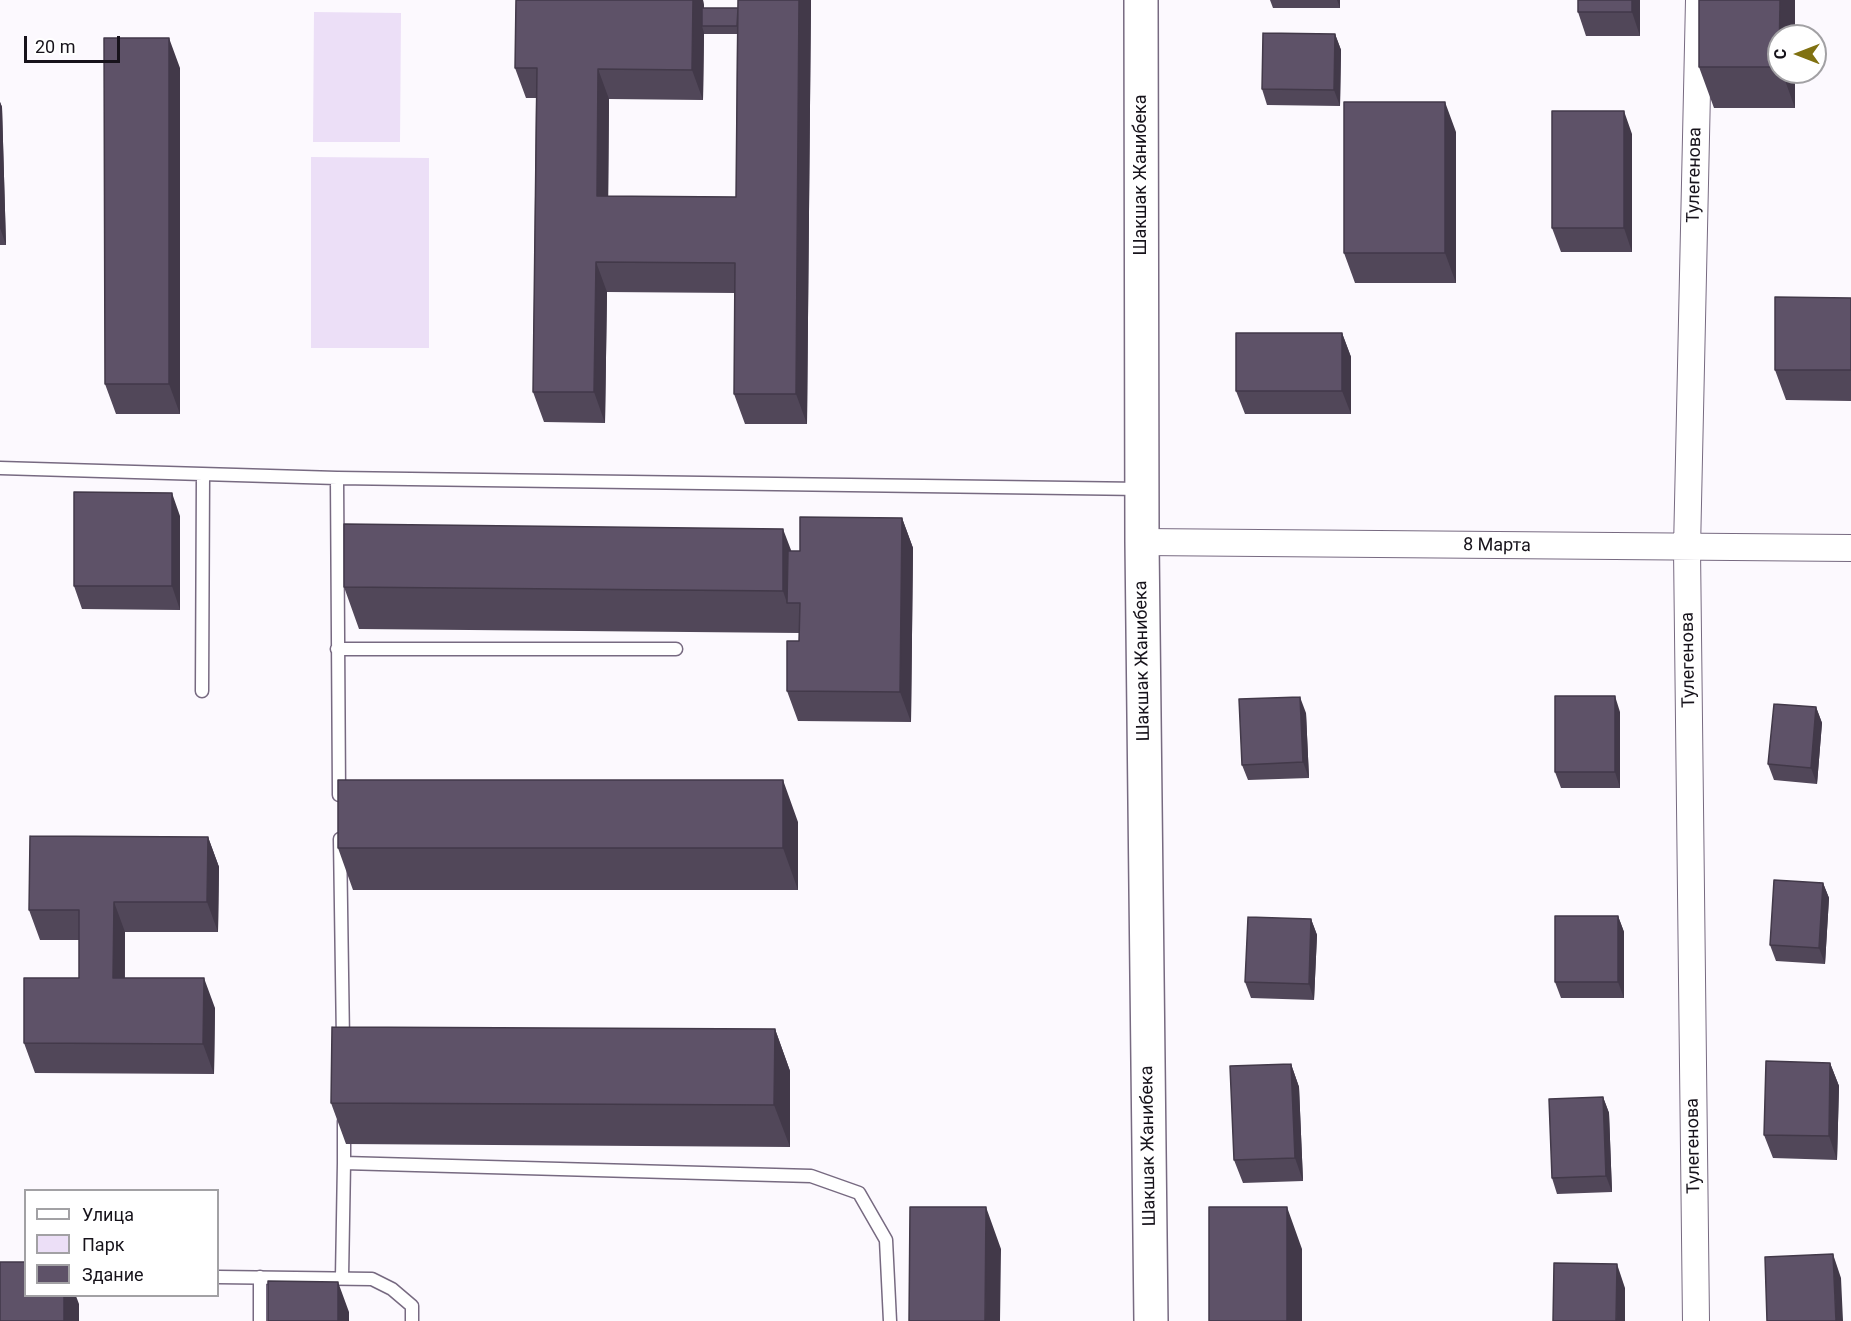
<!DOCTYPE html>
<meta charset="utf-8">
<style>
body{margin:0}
#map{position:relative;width:1851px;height:1321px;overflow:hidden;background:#fcf9fe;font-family:Roboto,sans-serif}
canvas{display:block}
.legend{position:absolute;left:24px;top:1189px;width:195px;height:108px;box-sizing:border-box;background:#fff;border:2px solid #a2a1a4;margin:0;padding:8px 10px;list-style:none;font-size:18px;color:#17131b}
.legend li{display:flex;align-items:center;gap:12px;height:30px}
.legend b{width:30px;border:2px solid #a2a1a4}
.north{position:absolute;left:1767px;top:24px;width:60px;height:60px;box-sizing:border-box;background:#fff;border:2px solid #a2a1a4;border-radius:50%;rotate:270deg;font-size:16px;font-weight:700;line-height:24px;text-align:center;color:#17131b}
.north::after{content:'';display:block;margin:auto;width:21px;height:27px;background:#807111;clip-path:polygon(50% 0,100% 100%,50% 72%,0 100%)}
.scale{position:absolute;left:24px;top:36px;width:96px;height:27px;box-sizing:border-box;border:3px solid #17131b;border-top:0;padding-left:8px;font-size:18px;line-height:21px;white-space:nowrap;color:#17131b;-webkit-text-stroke:4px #fff;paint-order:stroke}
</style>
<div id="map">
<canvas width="1851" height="1321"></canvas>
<ul class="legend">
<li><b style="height:8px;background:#fff"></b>Улица</li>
<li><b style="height:16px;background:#ecdff7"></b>Парк</li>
<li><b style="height:16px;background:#5e5268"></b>Здание</li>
</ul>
<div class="north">С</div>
<div class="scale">20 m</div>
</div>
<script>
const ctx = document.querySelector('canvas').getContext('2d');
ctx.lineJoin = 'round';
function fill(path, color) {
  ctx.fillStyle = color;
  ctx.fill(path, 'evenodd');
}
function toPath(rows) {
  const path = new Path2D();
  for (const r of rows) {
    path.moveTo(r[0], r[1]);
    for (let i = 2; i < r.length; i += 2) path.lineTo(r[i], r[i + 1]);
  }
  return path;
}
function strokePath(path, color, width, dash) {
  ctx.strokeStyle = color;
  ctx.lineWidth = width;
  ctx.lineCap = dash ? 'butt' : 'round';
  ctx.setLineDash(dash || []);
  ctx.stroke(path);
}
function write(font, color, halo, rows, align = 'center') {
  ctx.font = font + ' Roboto,sans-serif';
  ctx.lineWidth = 6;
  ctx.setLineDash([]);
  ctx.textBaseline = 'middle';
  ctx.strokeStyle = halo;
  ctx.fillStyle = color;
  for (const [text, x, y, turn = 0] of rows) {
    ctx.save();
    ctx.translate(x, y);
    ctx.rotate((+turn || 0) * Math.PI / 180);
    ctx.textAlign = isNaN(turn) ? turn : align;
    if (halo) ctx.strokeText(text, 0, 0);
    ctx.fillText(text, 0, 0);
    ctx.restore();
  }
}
const green = toPath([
 [314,12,401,13,400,142,313,142],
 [311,157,429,158,429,348,311,348]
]);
const lane = toPath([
 [0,468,337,478,1142,489],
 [337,478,339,795],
 [337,649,676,649],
 [202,691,203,475],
 [340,839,343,1041],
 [344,1121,344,1163],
 [218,1277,372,1279,392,1289,412,1306,412,1321],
 [342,1277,344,1163,811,1176,859,1193,886,1240,890,1321],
 [260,1321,260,1277]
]);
const street = toPath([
 [1142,542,1851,548],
 [1696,1321,1687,549,1699,0]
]);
const secondary = toPath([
 [1141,0,1142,542,1151,1321]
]);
const wall = toPath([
 [516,0,703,0,704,8,738,8,738,0,811,0,807,424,745,424,734,394,735,293,607,292,605,423,544,422,533,392,536,98,526,98,515,68],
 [704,33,704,34,737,34,736,197,608,196,609,99,703,100],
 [1270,0,1340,0,1340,8,1273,8],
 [1640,0,1640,36,1586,36,1578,12],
 [1795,0,1795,36,1779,36,1779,72,1795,72,1795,108,1714,108,1699,67],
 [1335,34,1341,50,1340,106,1267,105,1262,89],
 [180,68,180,414,116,414,105,384],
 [0,102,2,107,6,245,0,245],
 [1456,132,1456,283,1355,283,1344,253],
 [1632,134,1632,252,1561,252,1552,228],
 [1851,298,1851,401,1786,400,1775,370],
 [1342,333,1351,357,1351,414,1245,414,1236,391],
 [180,516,180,610,82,609,74,586],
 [902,518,913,548,911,722,798,721,787,691,799,641,800,633,359,629,344,587,791,551,800,551],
 [1816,707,1822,723,1817,784,1774,780,1768,764],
 [1620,712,1620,788,1561,788,1555,772],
 [1306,713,1309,778,1248,780,1242,765],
 [798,822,798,890,353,890,338,848],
 [208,837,219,867,218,932,125,932,125,978,215,1008,214,1074,35,1073,24,1043,79,978,79,940,40,940,29,910],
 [1823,883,1829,898,1825,964,1776,961,1770,945],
 [1618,916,1624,932,1624,998,1561,998,1555,982],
 [1311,919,1317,935,1314,1000,1251,998,1245,982],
 [775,1029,790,1071,790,1147,346,1144,331,1103],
 [1830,1063,1839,1086,1837,1160,1773,1158,1764,1135],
 [1291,1064,1299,1087,1303,1181,1243,1183,1234,1160],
 [1603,1097,1609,1113,1612,1192,1557,1194,1552,1178]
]);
const shadedWall = toPath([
 [693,0,703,0,704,5,704,26,702,26,704,33,703,100,692,70],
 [799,0,811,0,807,424,796,394],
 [1337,0,1340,0,1340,8],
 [1632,0,1640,0,1640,36,1632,12],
 [1780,0,1795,0,1795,36,1780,36],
 [1335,34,1341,50,1340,106,1334,90],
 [169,38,180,68,180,414,169,384],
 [598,69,609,99,608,226,597,196],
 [1782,72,1795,72,1795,108],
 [0,102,2,107,6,245,0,228],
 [1445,102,1456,132,1456,283,1445,253],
 [1624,111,1632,134,1632,252,1624,228],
 [596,262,607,292,605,423,594,392],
 [1342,333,1351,357,1351,414,1342,391],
 [172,493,180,516,180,610,172,586],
 [902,518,913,548,911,722,900,692],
 [783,529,799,571,787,603,783,591],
 [1615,696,1620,712,1620,788,1615,772],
 [1300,697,1306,713,1309,778,1303,762],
 [1816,707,1822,723,1817,784,1811,768],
 [783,780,798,822,798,890,783,848],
 [208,837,219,867,218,932,207,902],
 [1823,883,1829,898,1825,964,1819,948],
 [114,902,125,932,124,1008,113,978],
 [1618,916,1624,932,1624,998,1618,982],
 [1311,919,1317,935,1314,1000,1309,984],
 [204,978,215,1008,214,1074,203,1044],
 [775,1029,790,1071,790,1147,774,1105],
 [1830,1063,1839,1086,1837,1160,1829,1136],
 [1291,1064,1299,1087,1303,1181,1295,1158],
 [1603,1097,1609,1113,1612,1192,1606,1176],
 [986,1207,1001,1249,1000,1321,985,1321],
 [1287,1207,1302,1249,1302,1321,1287,1321],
 [1833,1254,1841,1278,1843,1321,1836,1321],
 [1617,1264,1625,1288,1625,1321,1616,1321],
 [338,1282,349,1312,349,1321,338,1321],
 [64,1296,76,1296,79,1304,79,1321,64,1321]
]);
const building = toPath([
 [516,0,693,0,692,70,598,69,597,196,736,197,738,0,799,0,796,394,734,394,735,263,596,262,594,392,533,392,537,68,515,68,516,0],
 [1578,0,1632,0,1632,12,1578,12,1578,0],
 [1699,0,1780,0,1779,67,1699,67,1699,0],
 [702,8,738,8,737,26,702,26,702,8],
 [1263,33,1335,34,1334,90,1262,89,1263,33],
 [104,38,169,38,169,384,105,384,104,38],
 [1344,102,1445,102,1445,253,1344,253,1344,102],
 [1552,111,1624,111,1624,228,1552,228,1552,111],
 [1775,297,1851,298,1851,370,1775,370,1775,297],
 [1236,333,1342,333,1342,391,1236,391,1236,333],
 [74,492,172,493,172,586,74,586,74,492],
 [800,517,902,518,900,692,787,691,787,641,799,641,800,603,787,603,788,551,800,551,800,517],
 [344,524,783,529,783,591,344,587,344,524],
 [1555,696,1615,696,1615,772,1555,772,1555,696],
 [1300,697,1303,762,1242,765,1239,699,1300,697],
 [1774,704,1816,707,1811,768,1768,764,1774,704],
 [338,780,783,780,783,848,338,848,338,780],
 [30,836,208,837,207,902,114,902,113,978,204,978,203,1044,24,1043,24,978,79,978,79,910,29,910,30,836],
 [1774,880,1823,883,1819,948,1770,945,1774,880],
 [1555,916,1618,916,1618,982,1555,982,1555,916],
 [1248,917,1311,919,1309,984,1245,982,1248,917],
 [332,1027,775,1029,774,1105,331,1103,332,1027],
 [1766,1061,1830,1063,1829,1136,1764,1135,1766,1061],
 [1291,1064,1295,1158,1234,1160,1230,1066,1291,1064],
 [1603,1097,1606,1176,1552,1178,1549,1099,1603,1097],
 [910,1207,986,1207,985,1321,909,1321,910,1207],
 [1209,1207,1287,1207,1287,1321,1209,1321,1209,1207],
 [1833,1254,1836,1321,1767,1321,1765,1257,1833,1254],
 [0,1262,26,1262,26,1296,64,1296,64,1321,0,1321,0,1262],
 [1554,1263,1617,1264,1616,1321,1553,1321,1554,1263],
 [268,1281,338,1282,338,1321,268,1321,268,1281]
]);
const streetNames = [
 ["Шакшак Жанибека",1141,175,-90],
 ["Тулегенова",1695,175,-89],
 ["8 Марта",1497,546,1],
 ["Тулегенова",1689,660,-91],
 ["Шакшак Жанибека",1143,661,-91],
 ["Шакшак Жанибека",1149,1146,-91],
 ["Тулегенова",1694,1146,-91]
];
fill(green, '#ecdff7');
strokePath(lane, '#776a81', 15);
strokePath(street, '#776a81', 28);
strokePath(secondary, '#776a81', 36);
strokePath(lane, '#fff', 12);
strokePath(street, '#fff', 26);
strokePath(secondary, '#fff', 33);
fill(wall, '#514759');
fill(shadedWall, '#423949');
fill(building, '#5e5268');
strokePath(building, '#423949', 1.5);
write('18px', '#17131b', '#fff', streetNames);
</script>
